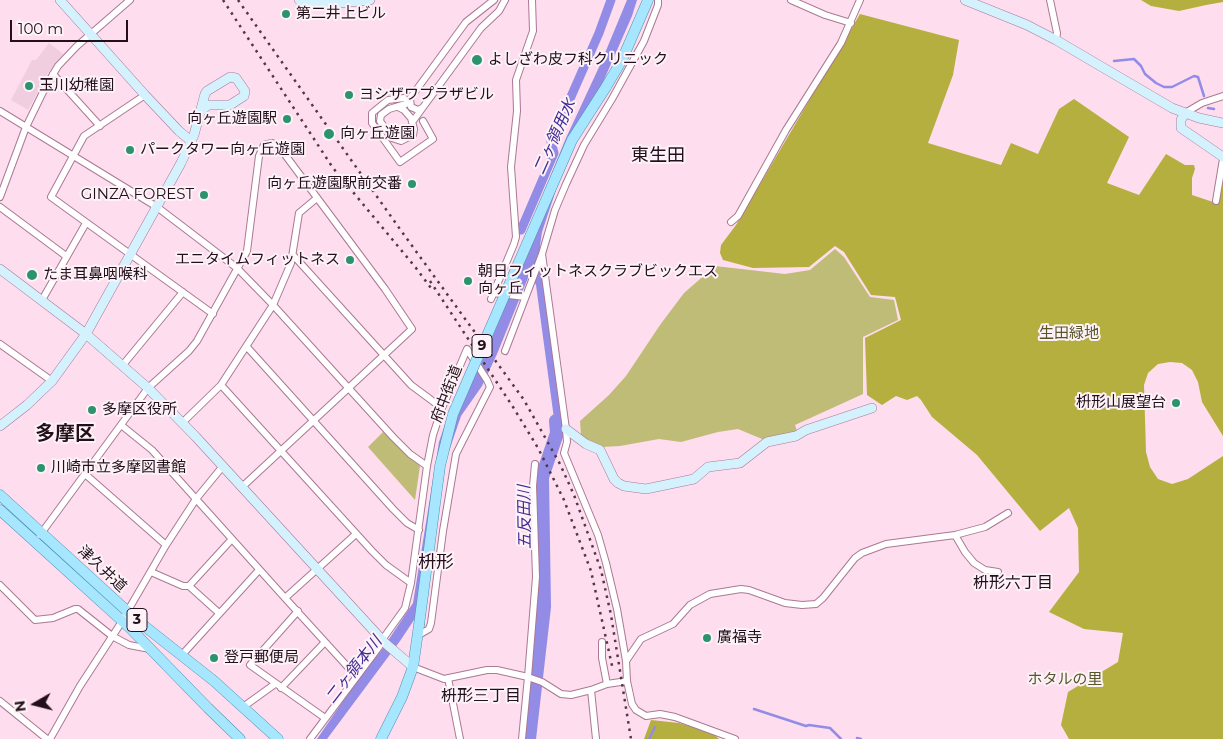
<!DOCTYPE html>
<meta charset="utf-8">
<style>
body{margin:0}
#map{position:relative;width:1223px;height:739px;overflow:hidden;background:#feddee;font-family:Montserrat,sans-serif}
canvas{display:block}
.north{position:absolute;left:10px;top:679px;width:50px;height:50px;-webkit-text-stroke:4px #fdf2f7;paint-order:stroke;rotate:262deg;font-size:14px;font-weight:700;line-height:20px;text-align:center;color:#220f1a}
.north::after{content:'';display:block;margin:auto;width:18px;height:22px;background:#220f1a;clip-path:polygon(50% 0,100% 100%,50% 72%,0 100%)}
.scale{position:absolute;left:10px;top:20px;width:118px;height:22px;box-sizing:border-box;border:2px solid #220f1a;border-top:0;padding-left:6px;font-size:15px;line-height:18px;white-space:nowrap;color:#220f1a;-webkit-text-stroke:4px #fdf2f7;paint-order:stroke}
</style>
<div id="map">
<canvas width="1223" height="739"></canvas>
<div class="north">N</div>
<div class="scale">100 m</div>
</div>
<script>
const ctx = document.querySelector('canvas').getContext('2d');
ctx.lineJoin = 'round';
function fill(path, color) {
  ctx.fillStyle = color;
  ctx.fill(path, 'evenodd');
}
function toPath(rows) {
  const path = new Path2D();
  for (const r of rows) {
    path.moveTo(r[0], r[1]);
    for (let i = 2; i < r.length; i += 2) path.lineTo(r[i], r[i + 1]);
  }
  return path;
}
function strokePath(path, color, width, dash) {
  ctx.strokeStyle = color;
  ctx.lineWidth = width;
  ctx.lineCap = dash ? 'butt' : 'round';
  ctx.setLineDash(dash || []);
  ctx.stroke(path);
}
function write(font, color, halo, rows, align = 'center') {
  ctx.font = font + ' Montserrat,"Noto Sans JP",sans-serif';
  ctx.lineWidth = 4;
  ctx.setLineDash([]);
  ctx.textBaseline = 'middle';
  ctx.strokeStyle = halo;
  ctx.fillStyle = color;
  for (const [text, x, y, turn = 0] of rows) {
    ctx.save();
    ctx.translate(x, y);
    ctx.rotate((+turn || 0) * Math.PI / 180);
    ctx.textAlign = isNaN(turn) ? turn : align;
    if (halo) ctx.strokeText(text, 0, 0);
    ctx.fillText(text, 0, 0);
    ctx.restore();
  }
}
const built = toPath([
 [49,43,63,54,48,73,28,110,11,100,32,60,36,60]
]);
const green = toPath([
 [835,249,844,257,870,297,894,300,898,320,863,337,863,394,795,425,797,431,789,435,762,439,738,429,718,432,681,442,659,439,620,446,602,447,589,442,581,435,580,421,609,395,626,376,660,325,684,293,715,266,785,274,810,270],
 [383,432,408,457,420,466,415,500,368,447]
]);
const forest = toPath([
 [1141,0,1223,0,1223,2,1206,5,1179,11,1151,6],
 [860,14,959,40,953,75,928,143,1001,165,1011,143,1038,154,1059,109,1074,99,1129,137,1107,183,1139,195,1166,154,1185,165,1194,165,1195,169,1192,178,1192,195,1219,204,1223,181,1223,436,1202,402,1198,382,1192,370,1182,363,1170,362,1158,364,1148,373,1144,385,1146,452,1150,467,1158,479,1172,484,1188,479,1223,456,1223,739,1069,739,1061,725,1068,692,1118,662,1123,633,1084,629,1049,612,1079,572,1078,528,1069,508,1040,531,977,455,932,417,921,400,917,396,907,400,896,396,882,405,867,395,865,338,901,320,895,297,871,295,844,252,835,246,809,267,753,268,723,260,720,253,721,245,736,225],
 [651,720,679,723,713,733,719,739,644,739]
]);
const water = toPath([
 [627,0,637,0,632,16,557,187,542,232,540,246,563,436,559,447,552,435,555,426,536,285,530,273,497,354,482,386,461,416,446,460,426,602,400,641,327,739,317,739,361,675,381,651,413,603,439,442,450,409,477,372,490,343,512,286,529,228,566,138,600,65]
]);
const stream = toPath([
 [1114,61,1134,59,1141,66,1145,74,1156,83,1164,87,1172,87,1194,76,1198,77,1204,96],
 [1208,108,1214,109],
 [754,709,806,726,809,725,830,728,841,739],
 [857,738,861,739],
 [649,739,655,727]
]);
const canal = toPath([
 [521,230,554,153,551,142,599,33,611,0],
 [538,504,542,498]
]);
const river = toPath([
 [529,739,544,607,542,477,557,433,556,421]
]);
const street = toPath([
 [791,0,825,15,851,23],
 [1050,0,1057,33,1056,40],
 [53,74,100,126],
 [145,95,84,136,51,197,213,314],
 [404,98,388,100,372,113,372,123,400,162,433,139,423,121],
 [410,99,411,107,418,110,422,108],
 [398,107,404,110,411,118,414,129,413,135,401,141,392,138,380,121,381,115,389,109,406,104,466,22,494,0],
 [0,111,157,207,237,268,273,305,393,437,410,454,427,466],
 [1185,113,1202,103,1223,96],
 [413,121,481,28,499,11,505,0],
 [0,197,26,127,46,86,58,66,77,46,130,0],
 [1216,201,1223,159],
 [0,207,66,256],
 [731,222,738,216,786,130,841,43,860,0],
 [542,254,566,429,567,442,564,453,598,535,606,563,617,609,626,661,627,681,632,704,636,710,646,716,660,714,675,717,735,739],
 [293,255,411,385,442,408],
 [493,293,525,297],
 [491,299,514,244,516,237,511,167,517,111,516,80,533,31,532,0],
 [42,300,86,223],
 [0,344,52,381],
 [247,347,393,509,407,523,419,530],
 [505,351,542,254,555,210,566,184,584,145,612,99,644,41,658,5,658,0],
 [122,366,183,292],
 [221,385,372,551,386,565,411,583],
 [182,423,221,385,273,305,291,263,299,213,317,198],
 [121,425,152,450,285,598],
 [85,474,166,545],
 [356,534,285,598,356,676],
 [40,535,148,388,189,351,197,341,247,251,259,156,264,145,272,143,280,148,385,289,412,329,242,487],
 [955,535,965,552,974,563,985,570,998,572],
 [151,572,183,586,189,586,219,613],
 [0,585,35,620,53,618,75,609,78,609,112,636,129,645,150,649],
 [189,586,232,539],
 [298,611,250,665,325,718],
 [602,642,602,658,607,684],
 [181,656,259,570],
 [626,661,641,639,673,624,690,605,710,594,741,589,749,590,785,603,802,605,816,604,823,598,855,558,862,553,886,544,955,535,985,527,1008,513],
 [413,667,444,679,487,670,497,670,528,677,542,682,561,694,571,695,591,690,607,684,627,681],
 [448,678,460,739],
 [281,688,325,642],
 [591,690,596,739],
 [0,701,47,739],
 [243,707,275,684],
 [50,739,80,686,119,626,166,545,196,499,223,466],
 [310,739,379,647,382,640,405,608,411,583,427,466,433,435,442,408,467,349,487,380,490,387,456,454,443,531,431,623,429,629,417,636],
 [522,739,528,677,536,577,533,486,535,464]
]);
const secondary = toPath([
 [60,0,145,95,179,131,191,141],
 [299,0,331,4,370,0],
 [965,0,1027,25,1056,40,1172,108,1199,118,1223,123],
 [1185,113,1181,120,1181,128,1223,157],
 [0,269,86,334,148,388,196,437,385,643,413,667],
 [0,426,27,405,52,381,86,334,181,163,194,135,205,94,207,91,230,77,236,78,245,91,244,96,230,105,208,105,200,112],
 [566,429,586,444,600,450,614,479,618,483,624,486,646,489,694,479,708,467,740,463,767,442,796,436,806,430,872,408]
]);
const primary = toPath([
 [606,87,622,60,648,0],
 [0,495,138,621,214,681,278,739],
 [0,510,130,628,208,708,240,739],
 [381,739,402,697,413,667,419,625]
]);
const rail = toPath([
 [223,0,333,168,416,268,431,288],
 [238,0,402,232,524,400,560,464,574,495,601,570,611,615,631,739],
 [430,281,513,407,538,448,564,500,591,571,613,670]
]);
const primaryBridge = toPath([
 [419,625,440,466,453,414,572,140,606,87]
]);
const markers = [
 [286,14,5,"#2c936f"],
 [477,60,6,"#2c936f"],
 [29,86,5,"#2c936f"],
 [349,95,5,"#2c936f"],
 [287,119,5,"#2c936f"],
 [329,134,6,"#2c936f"],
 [130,150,5,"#2c936f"],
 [412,184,5,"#2c936f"],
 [204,195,5,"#2c936f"],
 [350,260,5,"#2c936f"],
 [32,275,6,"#2c936f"],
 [468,281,5,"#2c936f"],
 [1176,403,5,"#2c936f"],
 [92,410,5,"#2c936f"],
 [41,468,5,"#2c936f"],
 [707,638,5,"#2c936f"],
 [214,658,5,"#2c936f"]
];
const shields = [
 [482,346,20],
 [137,620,20]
];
const shieldNames = [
 ["9",482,346],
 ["3",137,620]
];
const poiNames = [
 ["第二井上ビル",296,14],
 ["よしざわ皮フ科クリニック",488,60],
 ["玉川幼稚園",39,86],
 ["ヨシザワプラザビル",359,95],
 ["向ヶ丘遊園駅",277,119,"right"],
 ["向ヶ丘遊園",340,134],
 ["パークタワー向ヶ丘遊園",140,150],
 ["向ヶ丘遊園駅前交番",402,184,"right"],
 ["GINZA FOREST",194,195,"right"],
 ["エニタイムフィットネス",340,260,"right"],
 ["朝日フィットネスクラブビックエス",478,272],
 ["向ヶ丘",478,289],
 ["たま耳鼻咽喉科",43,275],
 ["枡形山展望台",1166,403,"right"],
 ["多摩区役所",102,410],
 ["川崎市立多摩図書館",51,468],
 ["廣福寺",717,638],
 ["登戸郵便局",224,658]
];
const parkNames = [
 ["生田緑地",1069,334],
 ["ホタルの里",1065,680]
];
const streetNames = [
 ["府中街道",447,394,-69],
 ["津久井道",102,569,43]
];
const waterNames = [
 ["二ヶ領用水",555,137,-66],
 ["五反田川",525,517,-91],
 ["二ヶ領本川",354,670,-52]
];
const neighbourhoodNames = [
 ["枡形六丁目",1013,583],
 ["枡形三丁目",481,696]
];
const quarterNames = [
 ["東生田",658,156],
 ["枡形",436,563]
];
const districtNames = [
 ["多摩区",65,434]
];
fill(built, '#f1cde0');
fill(green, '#bfbc78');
fill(forest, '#b5af40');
fill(water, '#928ce6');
strokePath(stream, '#928ce6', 2.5);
strokePath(canal, '#928ce6', 9);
strokePath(river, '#928ce6', 14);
strokePath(street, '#aa7993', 8);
strokePath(secondary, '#aa7993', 10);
strokePath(primary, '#5190ae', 11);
strokePath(street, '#fff', 6);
strokePath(secondary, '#d3f2fe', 9);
strokePath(primary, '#a6e6fe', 10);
strokePath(rail, '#4f3945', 2.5, [2.5, 5]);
strokePath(primaryBridge, '#5190ae', 11, []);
strokePath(primaryBridge, '#a6e6fe', 10);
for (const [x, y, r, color] of markers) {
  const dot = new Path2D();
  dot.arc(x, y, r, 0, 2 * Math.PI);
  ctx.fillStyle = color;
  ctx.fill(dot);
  strokePath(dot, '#fdf2f7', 2);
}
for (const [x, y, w] of shields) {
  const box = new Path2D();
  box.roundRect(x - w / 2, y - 11.5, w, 23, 4);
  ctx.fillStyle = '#fdf2f7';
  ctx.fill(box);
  strokePath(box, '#220f1a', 1);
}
write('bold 14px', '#220f1a', null, shieldNames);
write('15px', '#220f1a', '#fdf2f7', poiNames, 'left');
write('15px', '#585629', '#fdf2f7', parkNames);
write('15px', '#220f1a', '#fdf2f7', streetNames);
write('italic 16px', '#422c94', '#fdf2f7', waterNames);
write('16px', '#220f1a', '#fdf2f7', neighbourhoodNames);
write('18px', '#220f1a', '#fdf2f7', quarterNames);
write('bold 20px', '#220f1a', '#fdf2f7', districtNames);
</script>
